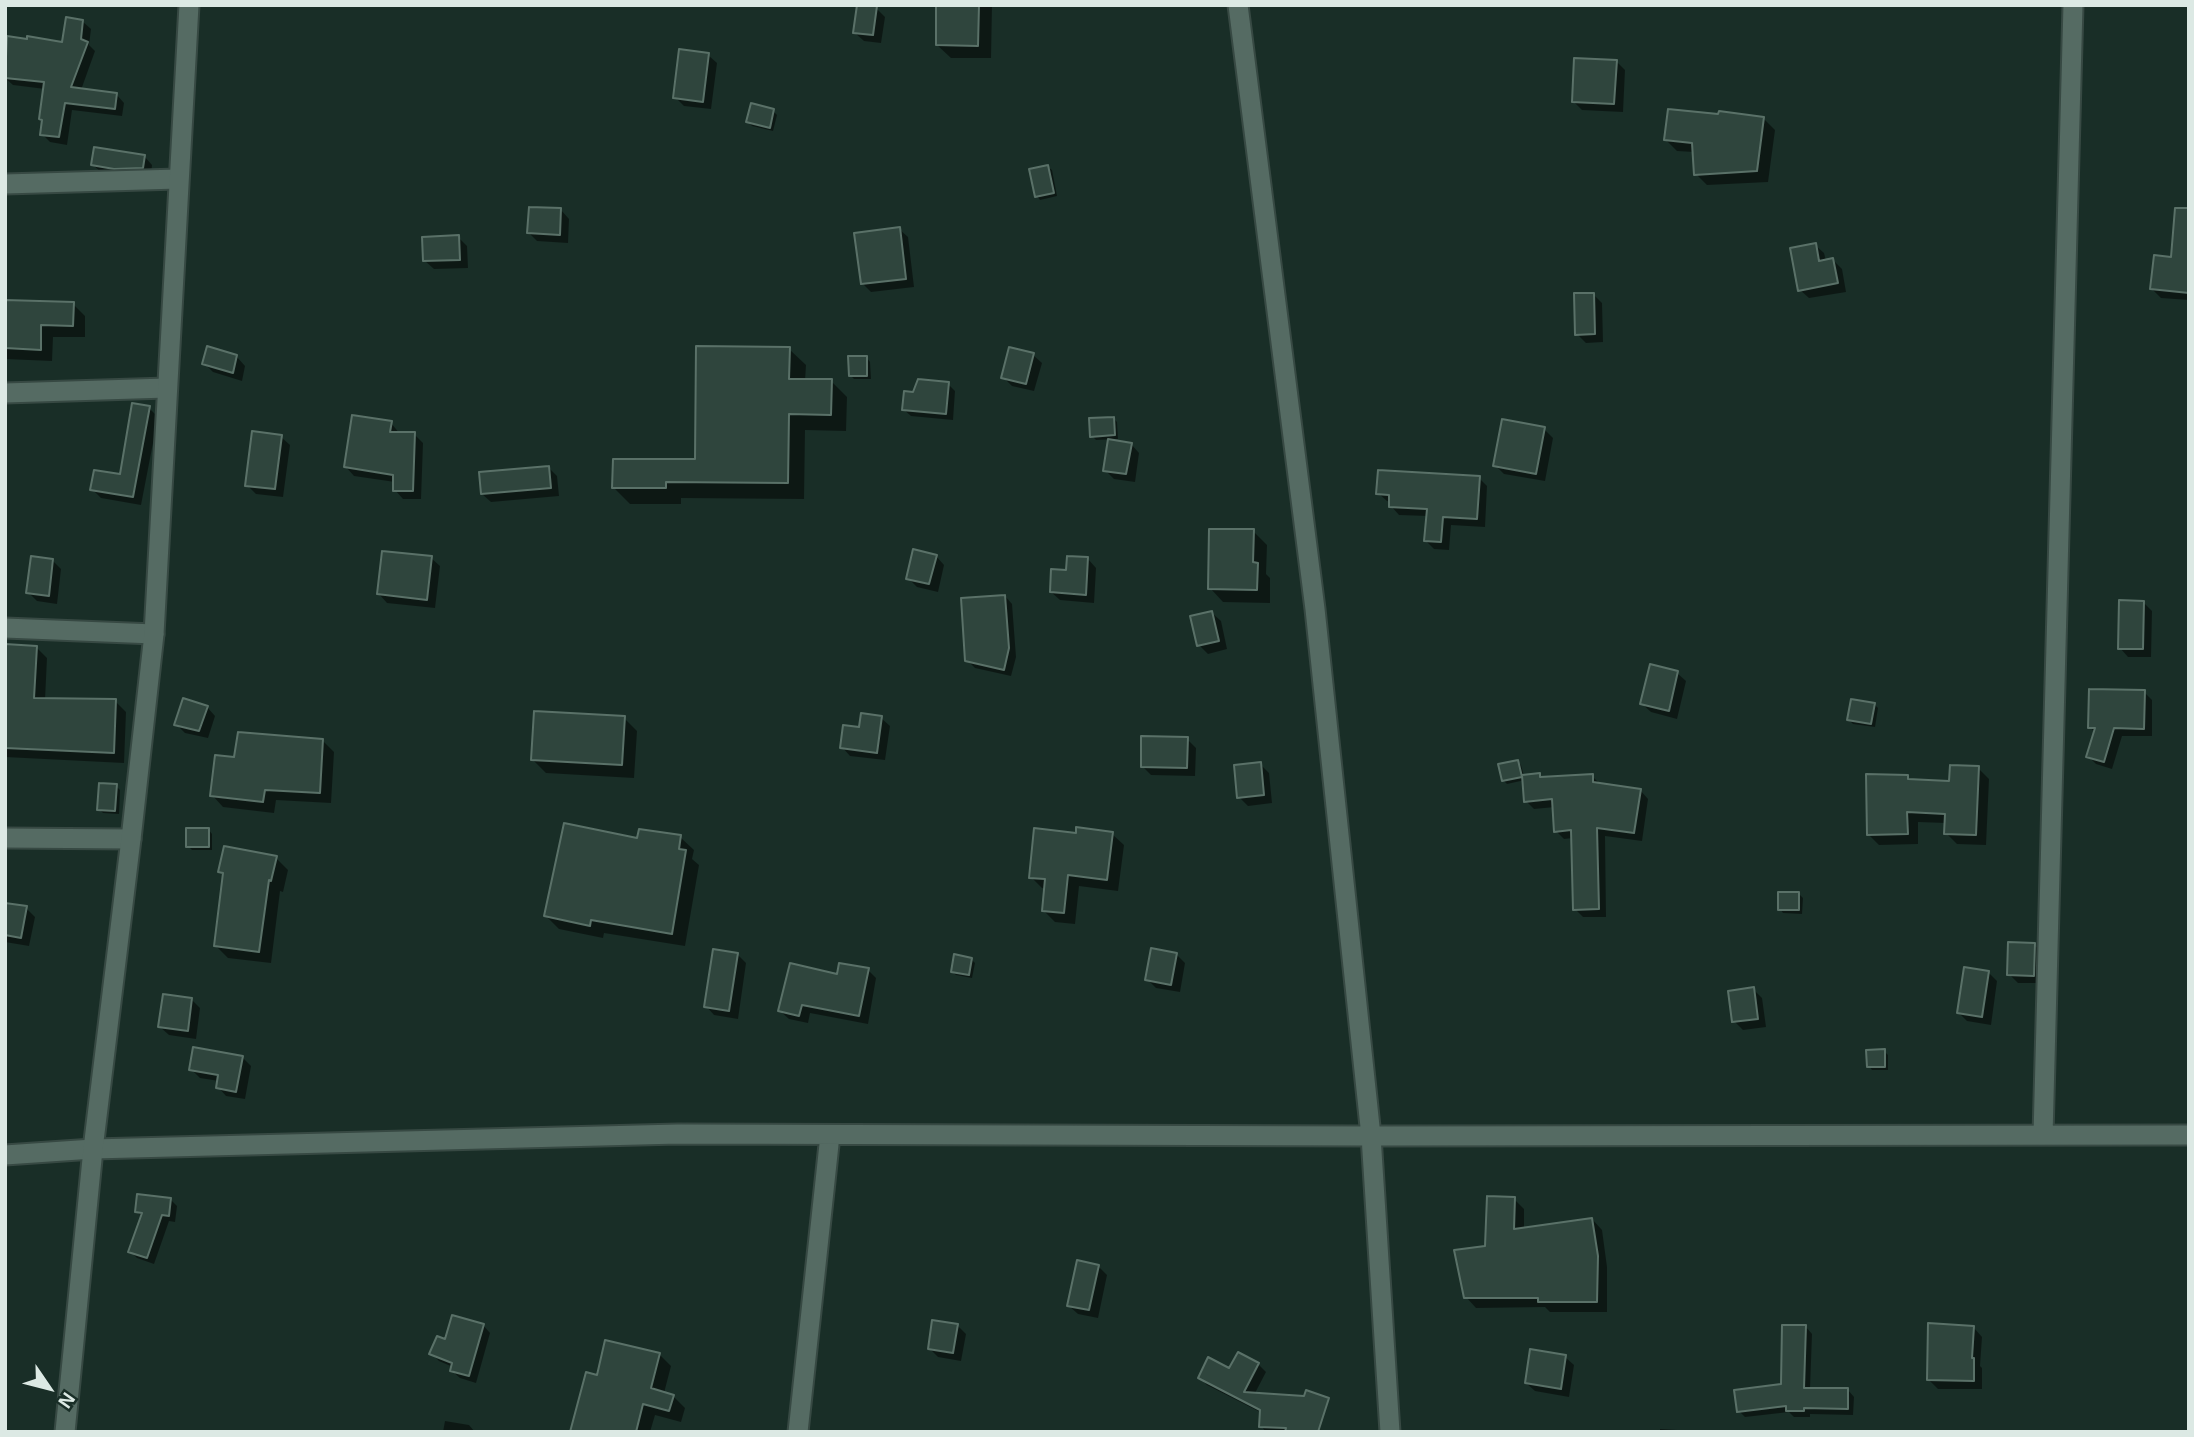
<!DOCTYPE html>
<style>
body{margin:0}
#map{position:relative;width:2194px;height:1437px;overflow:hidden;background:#192e27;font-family:Arial,sans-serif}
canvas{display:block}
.frame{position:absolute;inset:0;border:7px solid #dce9e4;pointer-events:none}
.north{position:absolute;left:14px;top:1353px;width:70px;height:70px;-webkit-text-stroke:5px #192e27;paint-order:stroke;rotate:125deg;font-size:19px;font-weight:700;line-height:28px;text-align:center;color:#dce9e4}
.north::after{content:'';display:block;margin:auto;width:24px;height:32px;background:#dce9e4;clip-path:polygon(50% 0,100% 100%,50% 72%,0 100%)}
</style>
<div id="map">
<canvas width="2194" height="1437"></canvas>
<div class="frame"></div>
<div class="north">N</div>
</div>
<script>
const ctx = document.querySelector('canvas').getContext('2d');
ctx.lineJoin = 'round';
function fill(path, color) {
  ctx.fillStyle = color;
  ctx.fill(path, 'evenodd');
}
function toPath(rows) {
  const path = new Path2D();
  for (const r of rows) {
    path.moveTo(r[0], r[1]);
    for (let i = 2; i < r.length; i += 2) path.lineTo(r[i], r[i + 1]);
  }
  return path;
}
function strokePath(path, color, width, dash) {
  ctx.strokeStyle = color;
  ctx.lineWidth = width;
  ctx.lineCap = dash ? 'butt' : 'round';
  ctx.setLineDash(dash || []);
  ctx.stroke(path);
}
const shadow = toPath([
 [938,5,992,5,991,58,951,58,937,45],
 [876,8,885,17,881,43,864,41,855,33],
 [82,21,91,29,89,45,95,51,81,90,116,94,124,103,122,116,72,110,67,145,50,142,42,134,45,89,13,85,5,78,9,38,64,44],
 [708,55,717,63,711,109,684,106,675,97],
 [1616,61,1625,70,1623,112,1582,110,1573,101],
 [773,111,777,115,773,131,752,126,748,122],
 [1763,118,1775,130,1768,182,1707,185,1696,174,1694,152,1677,151,1666,140],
 [144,156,152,165,151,176,102,173,93,165],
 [1048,167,1052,170,1057,196,1040,200,1037,196],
 [561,210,569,219,568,243,537,241,529,233],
 [2189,220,2189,300,2161,298,2152,289,2173,259],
 [899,229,908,237,914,287,871,292,863,284],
 [458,237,467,246,468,268,434,269,425,261],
 [1815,245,1824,253,1826,261,1833,260,1842,269,1846,292,1809,298,1800,290],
 [1593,294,1602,303,1603,342,1586,343,1577,334],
 [5,302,73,304,85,316,85,337,53,337,52,361,5,359],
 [789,349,806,365,805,381,831,381,847,397,846,431,805,430,804,499,681,498,681,504,630,504,614,488,696,461],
 [1033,355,1042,363,1034,391,1012,386,1003,377],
 [237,357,245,366,242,381,213,372,204,363],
 [867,358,870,362,871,379,854,379,850,375],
 [948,384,955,391,953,420,911,416,903,409,914,394],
 [149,408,158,417,141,505,101,498,92,489,121,477],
 [1113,418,1117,422,1118,439,1096,440,1092,436],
 [391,423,400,434,414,434,423,443,421,499,403,499,395,490,395,482,354,476,346,467],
 [1544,429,1553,438,1545,481,1504,474,1495,465],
 [281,437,290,445,283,497,256,494,247,485],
 [1131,444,1139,453,1135,482,1114,479,1105,470],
 [548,467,557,476,559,496,491,502,482,494],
 [1479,478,1487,486,1485,527,1451,525,1449,550,1434,549,1426,541,1428,516,1399,515,1391,506,1391,502,1387,501,1378,493],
 [1253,531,1267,545,1266,574,1270,578,1270,603,1223,602,1210,588],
 [936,556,944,565,938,592,917,587,908,578],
 [431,558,440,566,435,608,387,603,379,594],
 [1088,559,1096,568,1094,603,1060,600,1051,592,1068,572],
 [52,560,61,569,57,604,37,601,28,592],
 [1005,596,1012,604,1016,657,1011,676,975,668,967,660],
 [2143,602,2152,611,2151,657,2128,657,2120,648],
 [1212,613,1221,621,1227,649,1208,654,1199,645],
 [5,646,36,647,47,658,45,700,115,701,126,712,124,763,5,757],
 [1677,673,1686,681,1677,719,1651,712,1642,704],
 [2144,692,2152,700,2152,736,2122,736,2112,769,2096,764,2088,756,2095,733,2090,727],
 [1874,704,1878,708,1875,727,1853,724,1849,720],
 [207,707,215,716,208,738,185,733,176,724],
 [624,718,637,731,634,778,546,773,533,760],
 [881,718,890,726,885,760,850,756,842,747,861,729],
 [1187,739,1196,748,1195,776,1151,775,1143,767],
 [322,740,334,752,331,803,276,800,274,813,223,807,212,795,236,759],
 [1518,762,1521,765,1524,776,1539,775,1543,779,1592,776,1601,785,1640,790,1648,799,1642,841,1605,836,1606,917,1583,917,1575,909,1573,838,1564,839,1556,831,1555,807,1534,809,1526,801,1525,780,1507,784,1503,780],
 [1260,764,1269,773,1272,803,1248,806,1239,797],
 [1978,768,1989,779,1986,845,1957,844,1946,833,1946,823,1918,822,1918,844,1879,845,1869,835,1907,776,1912,781,1950,783],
 [116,786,120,790,119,814,103,813,99,809],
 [209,830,212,834,212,850,192,850,188,846],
 [1112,834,1124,845,1118,891,1079,886,1075,924,1055,922,1044,911,1046,889,1042,888,1031,877,1077,835],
 [680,837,694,850,692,859,699,865,685,946,604,933,603,938,559,929,546,916,639,841],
 [276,858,288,870,283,892,280,891,271,963,228,958,216,946,225,876,220,871],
 [1799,894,1803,898,1802,914,1783,913,1780,909],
 [5,905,26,908,35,917,29,946,5,942],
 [2034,945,2043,953,2042,983,2018,983,2009,974],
 [1176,954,1185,963,1180,992,1156,988,1147,979],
 [738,955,746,963,738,1019,714,1015,706,1006],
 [971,959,975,963,972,978,956,975,952,972],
 [868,970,876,978,868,1024,810,1013,808,1023,789,1019,780,1011,838,976],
 [1988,972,1997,981,1991,1025,1967,1021,1958,1012],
 [1753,989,1762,998,1766,1027,1743,1030,1734,1021],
 [191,999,200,1008,196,1039,169,1035,160,1027],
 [1884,1051,1888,1055,1888,1070,1872,1070,1869,1066],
 [243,1058,251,1066,245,1099,226,1096,218,1087,219,1081,200,1078,191,1069],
 [170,1199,177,1206,175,1222,169,1221,154,1264,137,1258,130,1251,143,1217,137,1212],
 [1514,1199,1524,1209,1524,1229,1592,1219,1602,1230,1607,1267,1607,1312,1550,1312,1545,1307,1476,1308,1466,1297,1486,1247],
 [1098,1266,1107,1275,1098,1318,1078,1314,1069,1306],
 [483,1325,490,1333,476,1383,460,1378,452,1371,453,1367,439,1361,431,1353,447,1342],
 [957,1325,966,1334,961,1361,938,1357,930,1349],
 [1806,1327,1812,1334,1810,1389,1848,1390,1854,1397,1853,1415,1810,1414,1810,1417,1794,1417,1789,1412,1745,1417,1739,1411,1782,1386],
 [1974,1328,1982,1337,1980,1366,1982,1368,1982,1389,1938,1389,1929,1380],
 [659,1354,671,1366,664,1393,673,1396,685,1408,681,1422,655,1415,650,1432,571,1432,598,1377],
 [1238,1354,1258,1364,1266,1372,1254,1395,1313,1432,1266,1432,1261,1426,1262,1413,1207,1385,1200,1378,1230,1371],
 [1565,1357,1574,1365,1569,1397,1535,1391,1526,1383],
 [445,1421,469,1425,475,1432,443,1432],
 [1660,1429,1677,1430,1678,1432,1660,1432]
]);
const building = toPath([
 [857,5,877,6,873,35,853,33,857,5],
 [936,5,979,5,978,46,936,45,936,5],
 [66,17,83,20,81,39,88,42,71,87,117,93,115,109,65,103,59,137,40,135,42,120,39,119,44,82,5,78,7,36,27,39,27,36,62,42,66,17],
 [679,49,709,53,703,102,673,98,679,49],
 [1574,58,1617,60,1614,104,1572,102,1574,58],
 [751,103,774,109,770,128,746,122,751,103],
 [1668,109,1718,114,1719,111,1764,117,1757,171,1694,175,1692,143,1664,140,1668,109],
 [94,147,145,155,143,168,114,169,91,165,94,147],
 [1048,165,1054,193,1035,197,1029,169,1048,165],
 [529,207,561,208,560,235,527,233,529,207],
 [2175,208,2189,208,2189,293,2150,289,2154,255,2171,257,2175,208],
 [900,227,906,279,861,284,854,233,900,227],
 [459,235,460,260,423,261,422,237,459,235],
 [1816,243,1819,261,1833,258,1838,283,1798,291,1790,248,1816,243],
 [1574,293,1594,293,1595,334,1575,335,1574,293],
 [5,300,74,302,73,326,41,325,41,350,5,348,5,300],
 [207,346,237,355,233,373,202,364,207,346],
 [696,346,790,347,789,379,832,379,831,415,789,414,788,483,666,482,666,488,612,488,613,459,695,459,696,346],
 [1009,347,1034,353,1026,384,1001,378,1009,347],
 [848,356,867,356,867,376,849,376,848,356],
 [918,379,949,382,946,414,902,410,904,391,913,392,918,379],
 [132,403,150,406,133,497,90,490,94,470,120,474,132,403],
 [352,415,392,421,390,432,415,432,413,491,393,491,393,475,344,467,352,415],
 [1114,417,1115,435,1090,437,1089,418,1114,417],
 [1502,419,1545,427,1536,474,1493,466,1502,419],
 [252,431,282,435,275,489,245,486,252,431],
 [1108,439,1132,443,1126,474,1103,471,1108,439],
 [549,466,551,488,481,494,479,472,549,466],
 [1378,470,1480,476,1477,519,1443,517,1441,542,1424,541,1427,509,1389,507,1389,495,1376,494,1378,470],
 [1209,529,1254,529,1253,562,1258,563,1257,590,1208,589,1209,529],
 [913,549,937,555,929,584,906,579,913,549],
 [382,551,432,556,427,600,377,594,382,551],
 [31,556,53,559,49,596,26,593,31,556],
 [1067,556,1088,557,1086,595,1050,592,1051,569,1066,570,1067,556],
 [1005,595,1009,648,1004,670,965,661,961,598,1005,595],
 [2119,600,2144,601,2143,649,2118,649,2119,600],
 [1212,611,1219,641,1197,646,1190,616,1212,611],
 [5,644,37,646,34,698,116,699,114,753,5,748,5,644],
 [1650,664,1678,671,1669,711,1640,704,1650,664],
 [2089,689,2145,690,2144,729,2114,728,2104,762,2086,757,2095,728,2088,728,2089,689],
 [183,698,208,706,199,731,174,725,183,698],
 [1851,699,1875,703,1871,724,1847,720,1851,699],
 [534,711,625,716,622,765,531,760,534,711],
 [861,713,882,716,877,753,840,748,843,725,859,727,861,713],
 [238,732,323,739,320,793,265,790,263,802,210,796,215,755,234,757,238,732],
 [1141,736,1188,737,1187,768,1141,767,1141,736],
 [1518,760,1522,777,1502,781,1498,764,1518,760],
 [1261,762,1264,795,1237,798,1234,765,1261,762],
 [1950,765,1979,766,1976,835,1944,834,1945,814,1907,812,1908,834,1867,835,1866,774,1908,775,1908,779,1949,781,1950,765],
 [1540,773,1540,777,1593,774,1593,782,1641,789,1634,833,1597,828,1599,909,1573,910,1571,830,1554,832,1552,799,1524,802,1522,775,1540,773],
 [99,783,117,784,115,811,97,810,99,783],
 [564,823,637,838,639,829,681,835,679,849,686,850,672,934,591,920,590,926,544,916,564,823],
 [1076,827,1113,832,1107,880,1068,875,1064,913,1042,911,1045,879,1029,878,1034,828,1076,833,1076,827],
 [186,828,209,828,209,847,186,847,186,828],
 [224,846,277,856,271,881,269,880,259,952,214,946,223,873,218,872,224,846],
 [1778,892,1799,892,1799,910,1778,910,1778,892],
 [5,903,27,906,21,938,5,935,5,903],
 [2008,942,2035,943,2034,976,2007,975,2008,942],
 [1151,948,1177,953,1171,985,1145,980,1151,948],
 [713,949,738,953,729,1011,704,1007,713,949],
 [954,954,972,958,969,975,951,972,954,954],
 [790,963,837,974,839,963,869,968,859,1016,802,1005,799,1016,778,1011,790,963],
 [1964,967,1989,971,1982,1017,1957,1013,1964,967],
 [1754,987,1758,1019,1732,1022,1728,991,1754,987],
 [163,994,192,998,188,1031,158,1027,163,994],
 [193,1047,243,1056,236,1092,216,1088,218,1075,189,1070,193,1047],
 [1885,1049,1885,1067,1867,1067,1866,1050,1885,1049],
 [137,1194,171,1198,169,1216,162,1215,147,1258,128,1252,142,1213,135,1212,137,1194],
 [1487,1196,1515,1197,1514,1229,1592,1218,1598,1256,1597,1302,1538,1302,1538,1298,1464,1298,1454,1250,1485,1246,1487,1196],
 [1077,1260,1099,1265,1089,1310,1067,1306,1077,1260],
 [452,1315,484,1324,469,1376,450,1371,452,1363,429,1354,437,1336,445,1339,452,1315],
 [932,1320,958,1324,953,1353,928,1349,932,1320],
 [1928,1323,1974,1326,1972,1358,1974,1358,1974,1381,1927,1380,1928,1323],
 [1782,1325,1806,1325,1804,1388,1848,1388,1848,1409,1804,1408,1804,1411,1786,1411,1786,1406,1737,1412,1734,1390,1781,1384,1782,1325],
 [605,1340,660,1353,651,1388,674,1395,669,1411,643,1404,636,1432,570,1432,586,1372,597,1375,605,1340],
 [1530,1349,1566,1355,1561,1389,1525,1383,1530,1349],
 [1238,1352,1259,1363,1244,1392,1304,1396,1306,1390,1329,1398,1318,1432,1285,1432,1286,1428,1259,1427,1260,1410,1198,1378,1208,1357,1229,1368,1238,1352]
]);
const minor = toPath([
 [1238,5,1315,609,1371,1136,1390,1432],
 [5,184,178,179],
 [5,393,167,388],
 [5,628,154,634],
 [5,838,131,839],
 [2043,1135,2073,5],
 [5,1155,93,1149,678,1134,1371,1136,2189,1135],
 [798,1432,830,1135]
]);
const tertiary = toPath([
 [65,1432,93,1149,131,839,154,634,189,5]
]);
fill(shadow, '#0007');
fill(building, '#2f453d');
strokePath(building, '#5a7168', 2);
strokePath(minor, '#374943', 23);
strokePath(tertiary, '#374943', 23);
strokePath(minor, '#556b63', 19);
strokePath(tertiary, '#556b63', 19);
</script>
